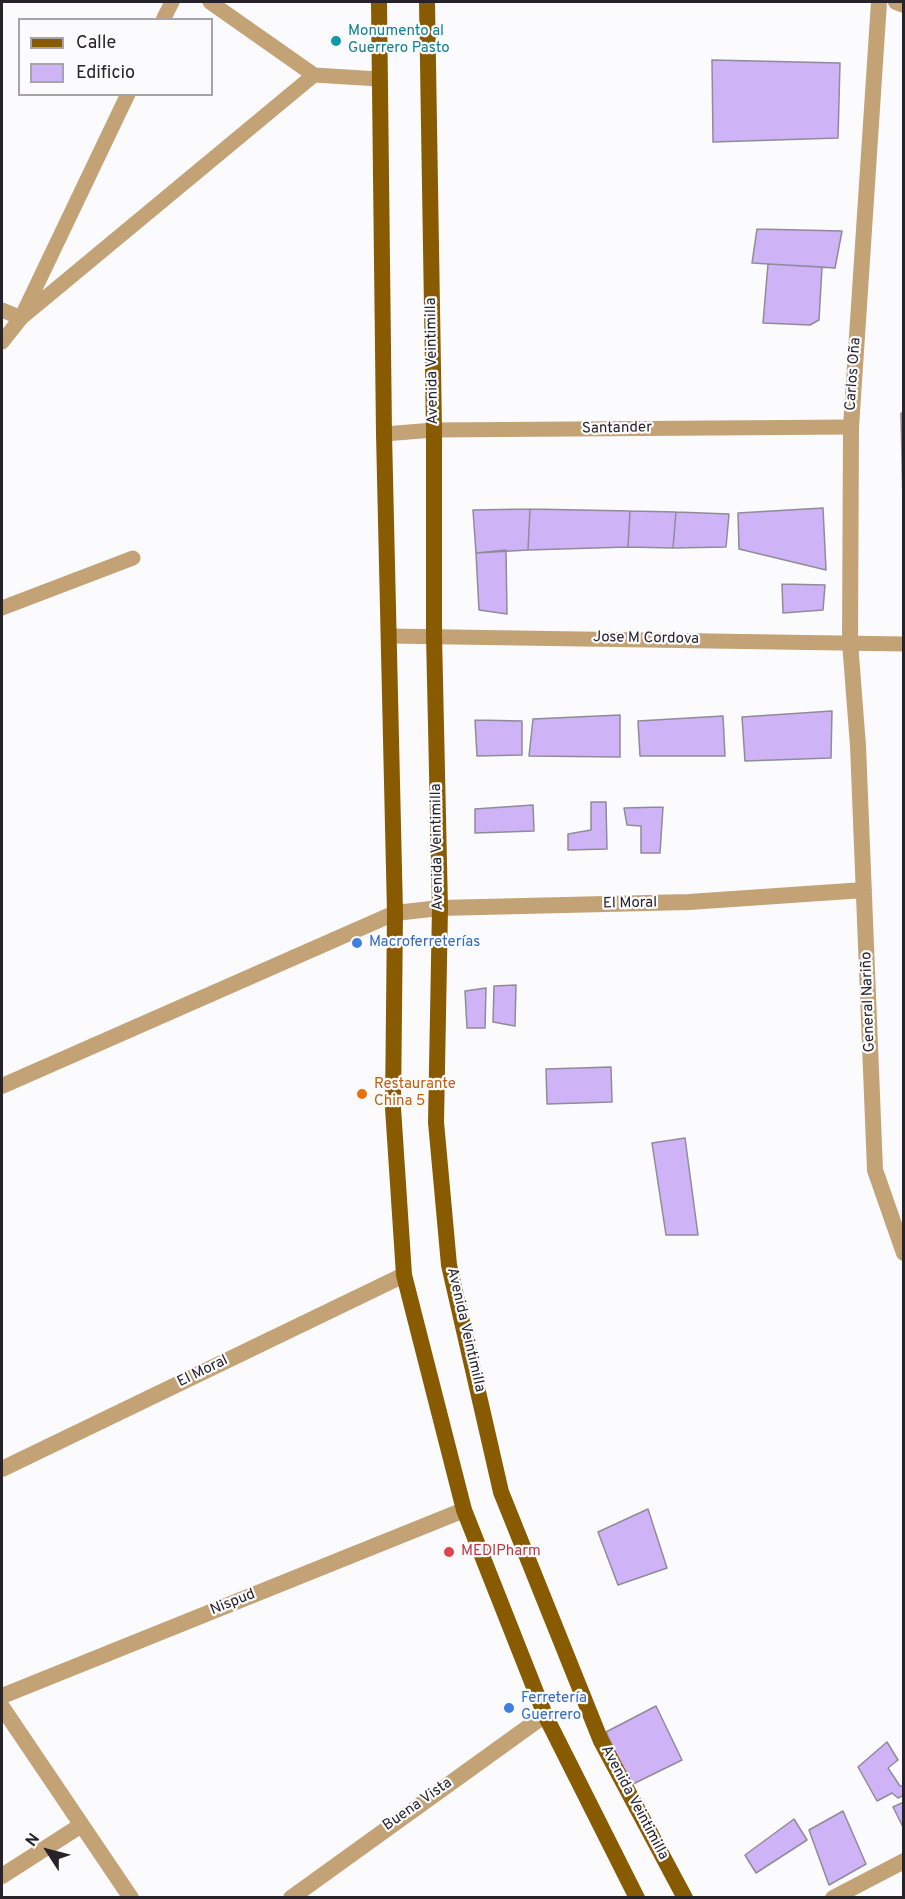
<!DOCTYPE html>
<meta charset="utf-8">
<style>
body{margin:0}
#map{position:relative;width:905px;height:1899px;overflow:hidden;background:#fbfafd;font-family:Overpass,sans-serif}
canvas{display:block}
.frame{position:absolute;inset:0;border:3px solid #26242a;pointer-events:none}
.legend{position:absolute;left:18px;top:18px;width:195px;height:78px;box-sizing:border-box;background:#fbfafd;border:2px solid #a6a4a9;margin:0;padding:8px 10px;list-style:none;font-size:18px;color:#26242a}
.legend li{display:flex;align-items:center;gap:12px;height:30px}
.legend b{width:30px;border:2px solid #a6a4a9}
.north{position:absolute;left:18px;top:1821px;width:60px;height:60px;-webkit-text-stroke:4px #fbfafd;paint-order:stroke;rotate:306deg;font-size:16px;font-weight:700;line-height:24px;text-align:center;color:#26242a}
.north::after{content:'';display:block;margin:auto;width:21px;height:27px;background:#26242a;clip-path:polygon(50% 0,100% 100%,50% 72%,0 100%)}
</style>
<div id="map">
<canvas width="905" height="1899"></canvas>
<div class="frame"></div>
<ul class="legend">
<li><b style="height:8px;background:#895b00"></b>Calle</li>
<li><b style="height:16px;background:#cfb3f7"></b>Edificio</li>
</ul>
<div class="north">N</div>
</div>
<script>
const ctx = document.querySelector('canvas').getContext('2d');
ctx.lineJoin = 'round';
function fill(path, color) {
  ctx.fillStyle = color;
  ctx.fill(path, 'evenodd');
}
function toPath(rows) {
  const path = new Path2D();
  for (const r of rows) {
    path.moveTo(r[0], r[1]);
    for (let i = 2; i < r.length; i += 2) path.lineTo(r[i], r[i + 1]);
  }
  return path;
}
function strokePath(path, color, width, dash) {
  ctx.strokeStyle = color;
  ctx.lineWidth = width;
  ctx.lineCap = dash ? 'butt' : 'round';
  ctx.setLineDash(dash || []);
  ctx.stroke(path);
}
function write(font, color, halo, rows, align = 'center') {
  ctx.font = font + ' Overpass,sans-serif';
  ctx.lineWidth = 4.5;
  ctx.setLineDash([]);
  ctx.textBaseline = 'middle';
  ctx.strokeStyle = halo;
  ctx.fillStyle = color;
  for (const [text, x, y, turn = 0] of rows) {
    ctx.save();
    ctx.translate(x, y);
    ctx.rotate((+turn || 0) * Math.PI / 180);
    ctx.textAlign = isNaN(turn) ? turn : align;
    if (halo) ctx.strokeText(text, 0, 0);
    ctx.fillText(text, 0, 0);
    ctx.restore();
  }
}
const building = toPath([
 [712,60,840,63,838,138,713,142,712,60],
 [757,229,842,231,835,268,752,263,757,229],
 [768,264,822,267,819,320,810,325,763,323,768,264],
 [901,413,904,413,904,553,901,413],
 [823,508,826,570,739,549,738,513,823,508],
 [530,509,630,511,628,547,528,550,530,509],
 [530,509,528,550,476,553,473,510,530,509],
 [630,511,676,512,673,548,628,547,630,511],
 [676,512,729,514,726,547,673,548,676,512],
 [506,550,507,614,479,610,476,553,506,550],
 [782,584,825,585,823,610,783,613,782,584],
 [832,711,831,758,745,761,742,717,832,711],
 [620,715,620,757,529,756,533,719,620,715],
 [723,716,725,756,640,756,638,721,723,716],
 [475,720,522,721,522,755,477,756,475,720],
 [591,802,606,802,607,849,568,850,568,834,591,830,591,802],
 [533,805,534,831,475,833,475,809,533,805],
 [663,807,660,853,641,853,641,826,627,825,624,808,663,807],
 [516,985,515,1026,493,1022,494,986,516,985],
 [486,988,485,1028,467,1028,465,991,486,988],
 [611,1067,612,1102,547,1104,546,1069,611,1067],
 [685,1138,698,1235,666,1235,652,1143,685,1138],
 [648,1509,667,1568,618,1585,598,1532,648,1509],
 [656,1706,682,1760,631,1785,606,1732,656,1706],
 [887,1742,898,1760,888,1768,900,1786,904,1786,904,1795,898,1798,892,1793,877,1801,858,1767,887,1742],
 [904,1802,904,1829,893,1807,904,1802],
 [843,1811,866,1864,829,1885,809,1830,843,1811],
 [794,1819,807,1840,756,1873,745,1855,794,1819]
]);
const service = toPath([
 [210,2,314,75,379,79],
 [163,20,172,2],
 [2,310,21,318,128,94],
 [2,342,21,318,314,75],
 [384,434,434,430,851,427],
 [2,608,133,558],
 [389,636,904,644]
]);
const minor = toPath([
 [879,2,851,427,850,642,858,746,875,1170,904,1253],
 [896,2,904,5],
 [2,1086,395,913,440,908,689,902,864,890],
 [2,1469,404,1275],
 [2,1696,464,1510],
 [2,1707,131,1898],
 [2,1876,80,1826],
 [291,1898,545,1715],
 [833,1898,904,1861]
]);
const primary = toPath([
 [379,2,384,434,395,913,393,1108,404,1275,464,1510,545,1715,637,1898],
 [427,2,434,430,434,635,440,908,436,1122,449,1265,501,1492,601,1741,685,1898]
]);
const markers = [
 [336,41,6,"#0f9aa8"],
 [357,943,6,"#3f7fe0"],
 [362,1094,6,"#e8710a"],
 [449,1552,6,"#e0444e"],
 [509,1708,6,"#3f7fe0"]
];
const cultureNames = [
 ["Monumento al",348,32],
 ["Guerrero Pasto",348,49]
];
const streetNames = [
 ["Avenida Veintimilla",433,361,-91],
 ["Carlos Oña",854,374,-86],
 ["Santander",617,429,-1],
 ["Jose M Cordova",646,639,1],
 ["Avenida Veintimilla",438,847,-91],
 ["El Moral",630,904,-1],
 ["General Nariño",869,1002,-92],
 ["Avenida Veintimilla",465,1330,77],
 ["El Moral",203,1372,-26],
 ["Nispud",233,1603,-22],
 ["Avenida Veintimilla",634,1803,62],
 ["Buena Vista",418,1805,-35]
];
const shopNames = [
 ["Macroferreterías",369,943],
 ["Ferretería",521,1699],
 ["Guerrero",521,1716]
];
const foodNames = [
 ["Restaurante",374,1085],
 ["China 5",374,1102]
];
const healthNames = [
 ["MEDIPharm",461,1552]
];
fill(building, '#cfb3f7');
strokePath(building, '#908b99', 1.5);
strokePath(service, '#c3a376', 15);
strokePath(minor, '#c3a376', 16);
strokePath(primary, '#895b00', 16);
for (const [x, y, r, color] of markers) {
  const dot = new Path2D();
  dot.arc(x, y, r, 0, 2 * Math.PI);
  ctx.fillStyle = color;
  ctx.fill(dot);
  strokePath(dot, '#fbfafd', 2);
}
write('15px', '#0d838f', '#fbfafd', cultureNames, 'left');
write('15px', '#26242a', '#fbfafd', streetNames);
write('15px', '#366cbe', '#fbfafd', shopNames, 'left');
write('15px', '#c56008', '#fbfafd', foodNames, 'left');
write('15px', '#be3a42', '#fbfafd', healthNames, 'left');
</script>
